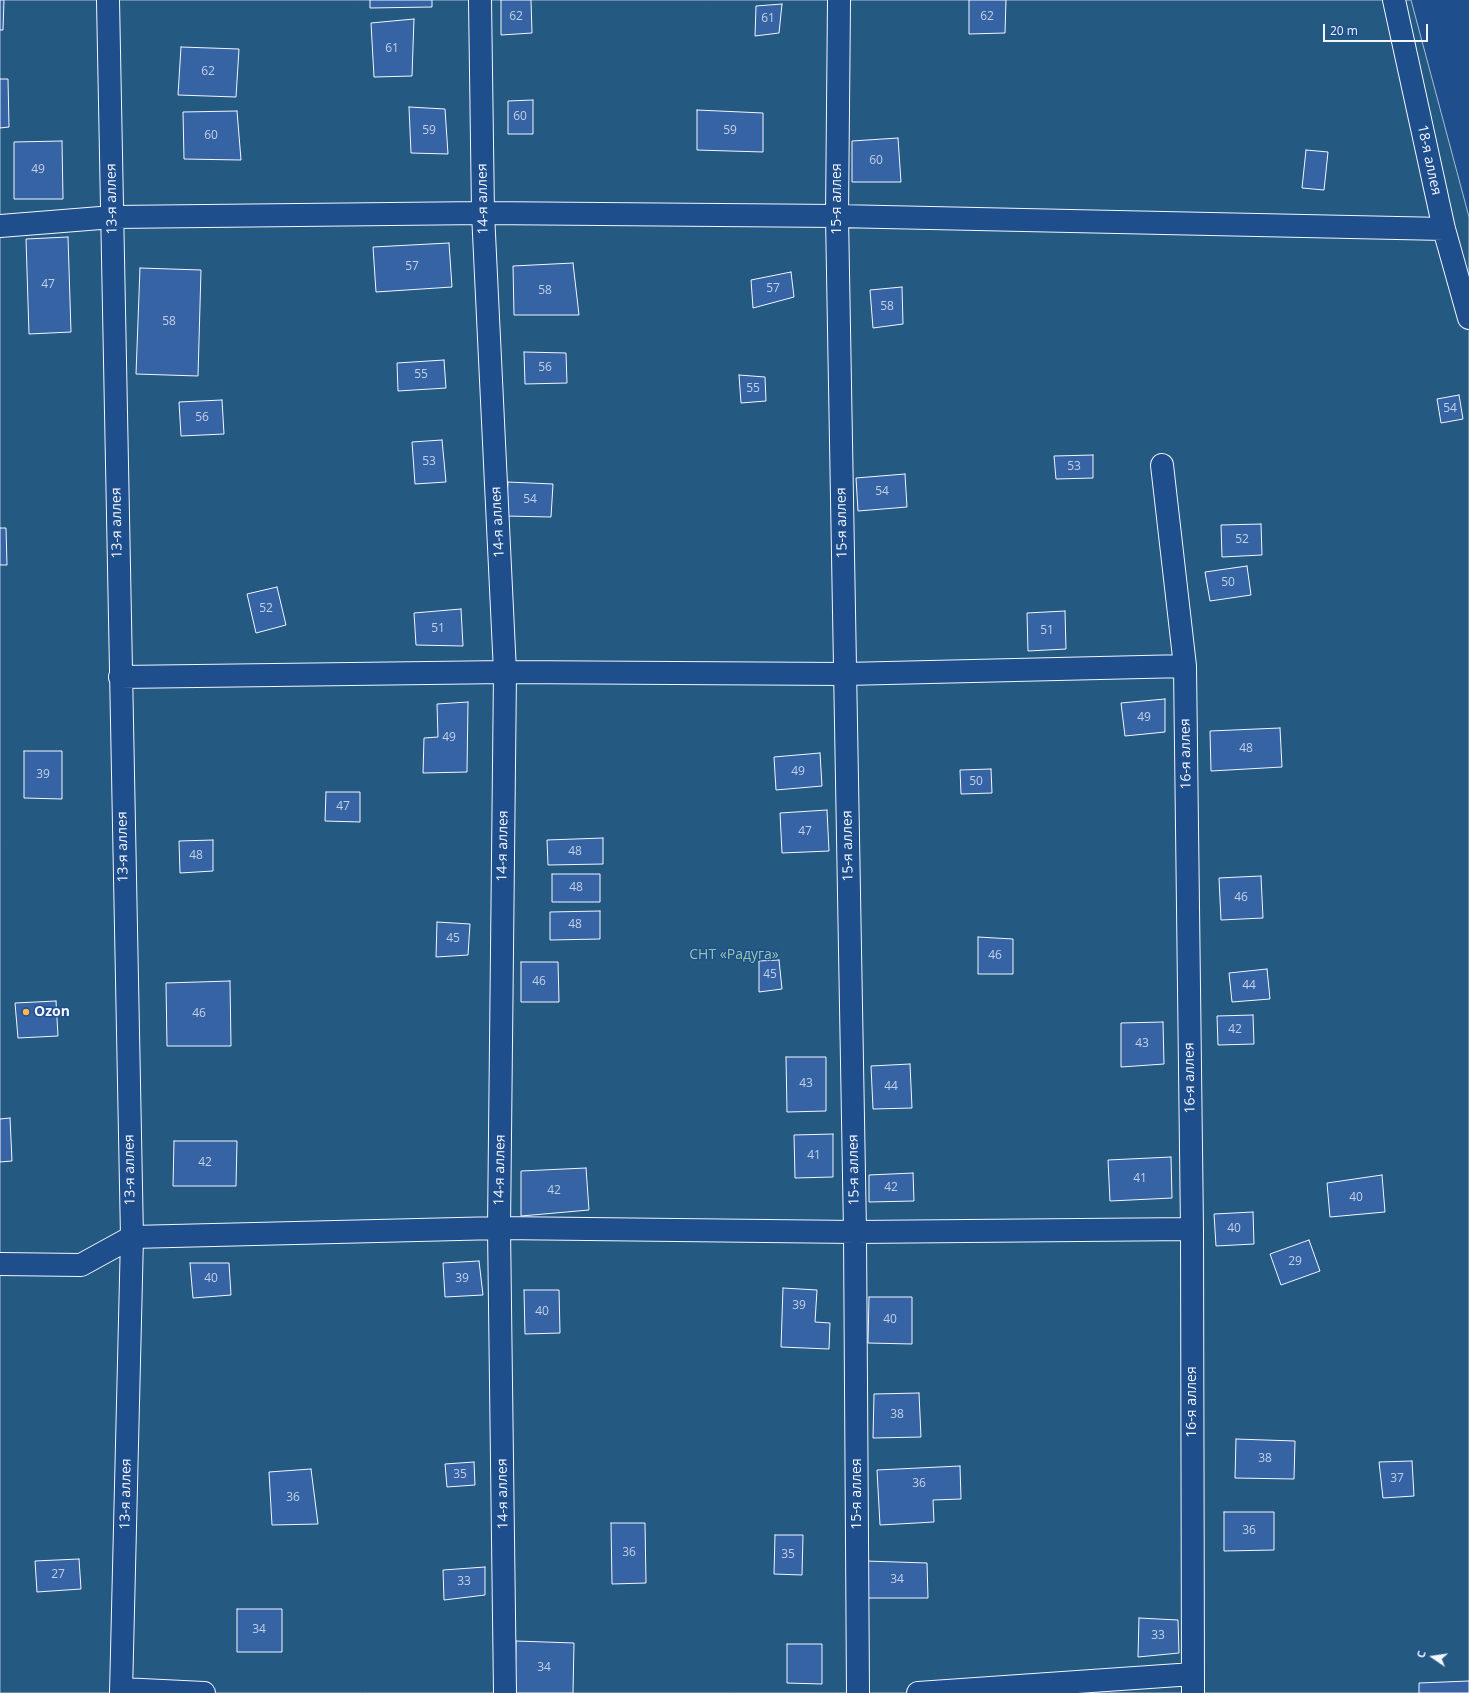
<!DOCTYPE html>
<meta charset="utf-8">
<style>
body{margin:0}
#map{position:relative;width:1469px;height:1693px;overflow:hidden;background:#1f4e8c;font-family:"Open Sans",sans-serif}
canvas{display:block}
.north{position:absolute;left:1413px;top:1637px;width:40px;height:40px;-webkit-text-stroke:3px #1f4e8c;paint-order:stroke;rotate:283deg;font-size:11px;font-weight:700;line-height:16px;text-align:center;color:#f2f6ff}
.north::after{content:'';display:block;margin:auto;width:14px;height:18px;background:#f2f6ff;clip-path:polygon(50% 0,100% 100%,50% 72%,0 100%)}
.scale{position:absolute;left:1323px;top:24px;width:105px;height:18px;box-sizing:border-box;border:2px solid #f2f6ff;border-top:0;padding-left:5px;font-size:12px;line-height:14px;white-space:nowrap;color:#f2f6ff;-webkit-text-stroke:3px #1f4e8c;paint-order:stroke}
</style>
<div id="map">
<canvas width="1469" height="1693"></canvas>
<div class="north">С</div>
<div class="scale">20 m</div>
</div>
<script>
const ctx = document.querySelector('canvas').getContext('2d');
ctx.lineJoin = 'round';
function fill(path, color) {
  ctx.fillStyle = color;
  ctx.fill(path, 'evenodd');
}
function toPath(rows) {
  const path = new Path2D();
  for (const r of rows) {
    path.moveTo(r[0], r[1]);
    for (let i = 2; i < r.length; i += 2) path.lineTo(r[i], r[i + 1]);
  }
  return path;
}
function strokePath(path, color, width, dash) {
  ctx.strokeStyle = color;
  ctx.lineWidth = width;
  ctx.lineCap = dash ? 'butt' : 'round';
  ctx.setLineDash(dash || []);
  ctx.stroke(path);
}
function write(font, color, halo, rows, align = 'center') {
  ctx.font = font + ' "Open Sans",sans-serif';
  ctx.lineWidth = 3;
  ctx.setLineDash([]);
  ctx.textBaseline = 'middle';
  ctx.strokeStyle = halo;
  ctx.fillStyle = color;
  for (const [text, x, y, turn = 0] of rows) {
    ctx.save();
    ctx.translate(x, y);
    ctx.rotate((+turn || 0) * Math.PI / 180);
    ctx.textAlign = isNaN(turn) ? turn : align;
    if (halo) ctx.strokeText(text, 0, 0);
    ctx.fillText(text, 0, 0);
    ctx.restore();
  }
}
const green = toPath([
 [0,0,1411,0,1469,217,1469,1693,0,1693,0,0]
]);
const building = toPath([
 [0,0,4,0,3,30,0,30,0,0],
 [370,0,432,0,432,7,370,8,370,0],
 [501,0,531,0,532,33,501,35,501,0],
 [969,0,1006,0,1005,33,969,34,969,0],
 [782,4,779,33,755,36,756,6,782,4],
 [414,19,412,76,374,77,371,23,414,19],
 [181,47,239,49,236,97,178,95,181,47],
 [0,79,8,79,9,127,0,128,0,79],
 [533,100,533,134,508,134,508,101,533,100],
 [409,107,445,109,448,154,411,153,409,107],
 [697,110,763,113,763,152,697,150,697,110],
 [237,111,241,160,184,159,183,112,237,111],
 [898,138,901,182,852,182,852,141,898,138],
 [62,141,63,199,14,199,14,142,62,141],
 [1306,150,1328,152,1324,190,1302,188,1306,150],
 [68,237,71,332,29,334,26,239,68,237],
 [449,243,452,287,376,292,373,247,449,243],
 [573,263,579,315,514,315,513,266,573,263],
 [140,268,201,270,198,376,136,374,140,268],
 [791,272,794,297,753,308,751,280,791,272],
 [902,287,903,324,873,328,870,290,902,287],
 [524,352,566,353,567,383,525,384,524,352],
 [444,360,446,388,398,391,397,363,444,360],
 [739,375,765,377,766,401,741,403,739,375],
 [1459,395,1463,419,1441,423,1437,399,1459,395],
 [222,400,224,434,181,436,179,402,222,400],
 [442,440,446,482,415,484,412,442,442,440],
 [1093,455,1093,478,1056,479,1054,456,1093,455],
 [905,474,907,507,858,511,856,478,905,474],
 [508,482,553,484,551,517,506,516,508,482],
 [1261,524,1262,555,1222,557,1221,525,1261,524],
 [0,528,6,528,7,565,0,565,0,528],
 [1247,566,1251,595,1210,601,1205,572,1247,566],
 [277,587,286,625,256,633,247,594,277,587],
 [461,609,463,646,416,645,414,613,461,609],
 [1065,611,1066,649,1028,651,1027,613,1065,611],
 [1165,699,1165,732,1125,736,1121,703,1165,699],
 [468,702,467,772,423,773,424,738,438,737,437,704,468,702],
 [1280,728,1282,767,1211,771,1210,731,1280,728],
 [24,751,62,751,62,799,24,798,24,751],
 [820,753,822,786,776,790,774,757,820,753],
 [991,769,992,793,961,794,960,770,991,769],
 [326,792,360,792,360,822,325,821,326,792],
 [827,810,829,851,782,853,780,813,827,810],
 [603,838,603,864,548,865,547,840,603,838],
 [213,840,213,871,180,873,179,841,213,840],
 [552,874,600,874,600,902,552,902,552,874],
 [1261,876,1263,918,1221,920,1219,878,1261,876],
 [600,911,600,939,550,940,550,912,600,911],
 [437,922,470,924,468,955,436,957,437,922],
 [978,937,1013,939,1013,974,978,974,978,937],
 [779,960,782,989,759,992,759,961,779,960],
 [521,962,558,962,559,1002,521,1002,521,962],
 [1267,969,1270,999,1232,1002,1229,973,1267,969],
 [230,981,231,1046,167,1046,166,983,230,981],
 [56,1001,58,1036,18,1038,15,1003,56,1001],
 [1253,1015,1254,1044,1218,1045,1217,1016,1253,1015],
 [1163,1022,1164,1064,1121,1067,1121,1023,1163,1022],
 [786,1057,826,1057,826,1111,787,1112,786,1057],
 [910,1064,912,1108,873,1109,871,1066,910,1064],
 [10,1118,12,1161,0,1162,0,1119,10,1118],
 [833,1134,833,1177,795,1178,794,1135,833,1134],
 [174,1141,237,1141,236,1186,173,1186,174,1141],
 [1171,1157,1172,1198,1110,1201,1108,1160,1171,1157],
 [586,1168,589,1210,521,1216,521,1171,586,1168],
 [913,1173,914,1201,869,1202,869,1175,913,1173],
 [1382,1175,1385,1212,1330,1217,1327,1183,1382,1175],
 [1253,1212,1254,1244,1216,1246,1214,1214,1253,1212],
 [1309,1240,1320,1271,1281,1285,1270,1254,1309,1240],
 [479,1261,483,1295,445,1297,443,1263,479,1261],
 [190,1263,229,1263,231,1295,193,1298,190,1263],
 [783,1288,817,1290,815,1322,830,1323,829,1349,781,1347,783,1288],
 [524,1290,559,1290,560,1333,525,1334,524,1290],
 [869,1297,912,1297,912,1344,868,1343,869,1297],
 [919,1393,921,1437,873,1438,874,1394,919,1393],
 [1236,1439,1295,1441,1294,1479,1235,1478,1236,1439],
 [1412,1461,1414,1496,1383,1498,1379,1462,1412,1461],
 [474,1462,475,1485,447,1487,445,1464,474,1462],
 [960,1466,961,1499,933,1500,934,1522,880,1525,877,1470,960,1466],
 [311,1469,318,1524,272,1525,269,1472,311,1469],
 [1224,1512,1274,1512,1274,1550,1224,1551,1224,1512],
 [611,1523,645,1523,646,1583,612,1584,611,1523],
 [775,1535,803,1535,802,1575,774,1574,775,1535],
 [79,1559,81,1589,37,1592,35,1561,79,1559],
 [866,1561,927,1563,928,1598,868,1598,866,1561],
 [485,1567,485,1595,444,1600,443,1570,485,1567],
 [237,1609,282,1609,282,1652,237,1652,237,1609],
 [1139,1618,1178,1620,1179,1653,1138,1657,1139,1618],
 [516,1641,574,1643,573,1693,515,1693,516,1641],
 [787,1644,822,1644,822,1684,787,1683,787,1644],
 [1469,1681,1469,1693,1419,1693,1419,1683,1469,1681]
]);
const minor = toPath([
 [108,0,132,1237,121,1693],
 [480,0,483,213,505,672,499,1228,505,1693],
 [839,0,837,216,855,1232,858,1693],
 [1394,0,1444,229,1469,318],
 [0,226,113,217,483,213,837,216,1444,229],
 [1162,465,1185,666,1192,1229,1193,1693],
 [120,677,505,672,845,674,1185,666],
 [0,1264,81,1265,132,1237,499,1228,855,1232,1192,1229],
 [121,1689,204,1693],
 [918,1693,1193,1674]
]);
const markers = [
 [26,1012,4,"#ffb74d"]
];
const numberNames = [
 ["62",516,17],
 ["62",987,17],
 ["61",768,19],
 ["61",392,49],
 ["62",208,72],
 ["60",520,117],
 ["59",429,131],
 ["59",730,131],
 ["60",211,136],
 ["60",876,161],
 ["49",38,170],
 ["57",412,267],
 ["47",48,285],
 ["57",773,289],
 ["58",545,291],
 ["58",887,307],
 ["58",169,322],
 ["56",545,368],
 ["55",421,375],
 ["55",753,389],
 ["54",1450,409],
 ["56",202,418],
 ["53",429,462],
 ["53",1074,467],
 ["54",882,492],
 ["54",530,500],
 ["52",1242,540],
 ["50",1228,583],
 ["52",266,609],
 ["51",438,629],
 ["51",1047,631],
 ["49",1144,718],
 ["49",449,738],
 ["48",1246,749],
 ["49",798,772],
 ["39",43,775],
 ["50",976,782],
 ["47",343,807],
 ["47",805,832],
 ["48",575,852],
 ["48",196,856],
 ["48",576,888],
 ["46",1241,898],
 ["48",575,925],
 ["45",453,939],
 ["46",995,956],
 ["45",770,975],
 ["46",539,982],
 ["44",1249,986],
 ["46",199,1014],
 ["42",1235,1030],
 ["43",1142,1044],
 ["43",806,1084],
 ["44",891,1087],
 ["41",814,1156],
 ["42",205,1163],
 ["41",1140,1179],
 ["42",891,1188],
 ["42",554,1191],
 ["40",1356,1198],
 ["40",1234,1229],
 ["29",1295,1262],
 ["40",211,1279],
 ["39",462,1279],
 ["39",799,1306],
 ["40",542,1312],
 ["40",890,1320],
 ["38",897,1415],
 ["38",1265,1459],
 ["35",460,1475],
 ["37",1397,1479],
 ["36",919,1484],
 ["36",293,1498],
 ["36",1249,1531],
 ["36",629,1553],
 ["35",788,1555],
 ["27",58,1575],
 ["34",897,1580],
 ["33",464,1582],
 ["34",259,1630],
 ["33",1158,1636],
 ["34",544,1668]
];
const streetNames = [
 ["18-я аллея",1429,160,78],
 ["13-я аллея",112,199,-91],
 ["14-я аллея",483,199,-91],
 ["15-я аллея",837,199,-90],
 ["14-я аллея",498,522,-93],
 ["13-я аллея",117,523,-91],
 ["15-я аллея",842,523,-91],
 ["16-я аллея",1186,754,-91],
 ["14-я аллея",503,846,-89],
 ["15-я аллея",848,846,-91],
 ["13-я аллея",123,847,-91],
 ["16-я аллея",1190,1078,-91],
 ["13-я аллея",130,1170,-91],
 ["14-я аллея",500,1170,-89],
 ["15-я аллея",854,1170,-91],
 ["16-я аллея",1192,1402,-90],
 ["13-я аллея",126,1494,-89],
 ["14-я аллея",503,1494,-91],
 ["15-я аллея",857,1494,-90]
];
const parkNames = [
 ["СНТ «Радуга»",734,955]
];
const poiNames = [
 ["Ozon",34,1012]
];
fill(green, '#245a82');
strokePath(green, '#a8bbd7', 1);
fill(building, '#3563a3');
strokePath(building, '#f2f6ff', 1);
strokePath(minor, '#f2f6ff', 24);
strokePath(minor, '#1f4e8c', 22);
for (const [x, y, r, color] of markers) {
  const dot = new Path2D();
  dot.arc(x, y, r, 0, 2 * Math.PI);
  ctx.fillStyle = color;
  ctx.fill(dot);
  strokePath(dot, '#1f4e8c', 1.5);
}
write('12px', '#c3d1e8', null, numberNames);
write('14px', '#f2f6ff', '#1f4e8c', streetNames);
write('14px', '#97c8a6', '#1f4e8c', parkNames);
write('bold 14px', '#f2f6ff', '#1f4e8c', poiNames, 'left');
</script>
